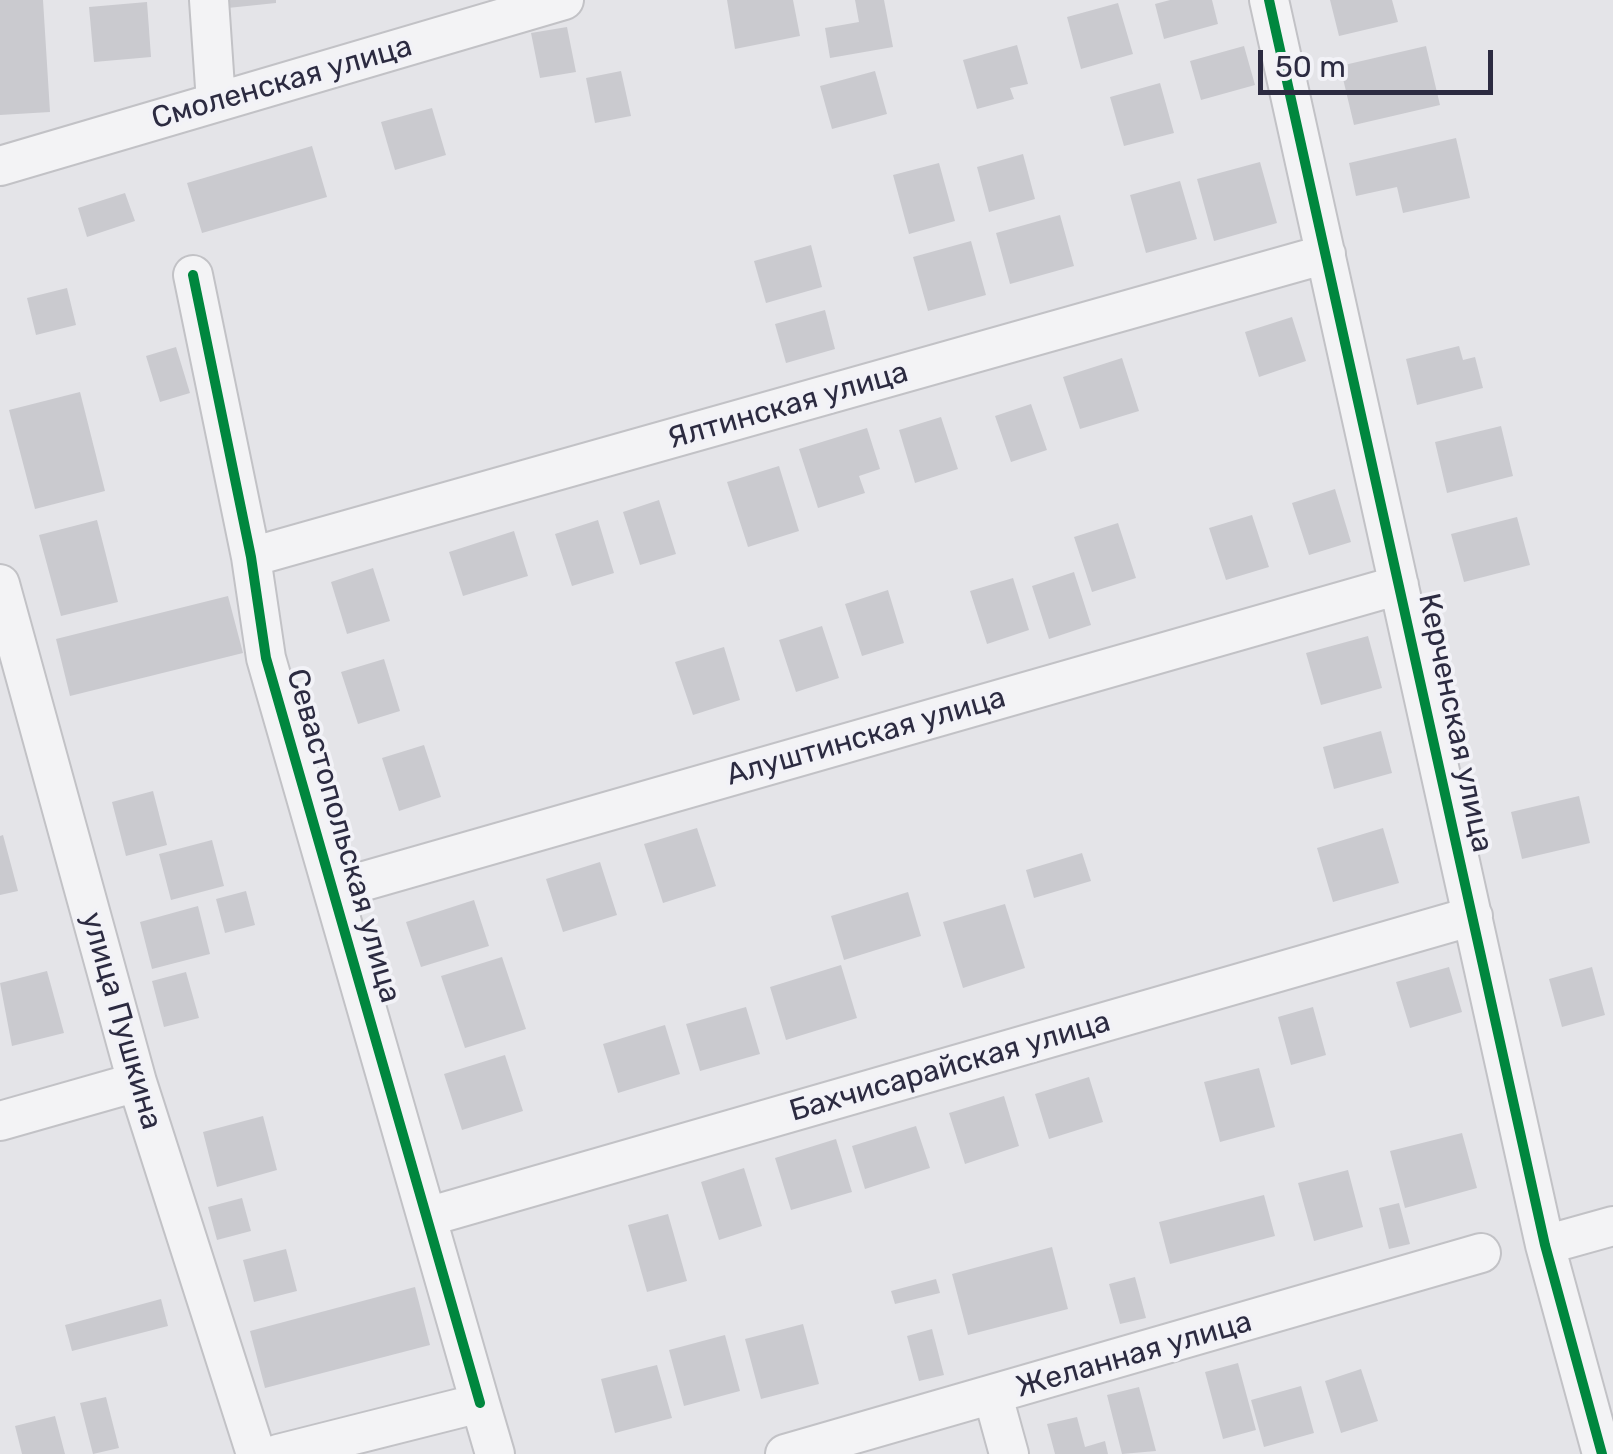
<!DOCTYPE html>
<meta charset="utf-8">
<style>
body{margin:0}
#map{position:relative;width:1613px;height:1454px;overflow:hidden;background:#e4e4e8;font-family:Rubik,sans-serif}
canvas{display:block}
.scale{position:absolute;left:1258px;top:50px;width:235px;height:45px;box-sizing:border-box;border:5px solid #2c2b41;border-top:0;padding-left:12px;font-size:30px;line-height:35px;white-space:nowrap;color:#2c2b41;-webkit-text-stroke:8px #f2f2f7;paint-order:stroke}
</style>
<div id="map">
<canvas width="1613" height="1454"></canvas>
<div class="scale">50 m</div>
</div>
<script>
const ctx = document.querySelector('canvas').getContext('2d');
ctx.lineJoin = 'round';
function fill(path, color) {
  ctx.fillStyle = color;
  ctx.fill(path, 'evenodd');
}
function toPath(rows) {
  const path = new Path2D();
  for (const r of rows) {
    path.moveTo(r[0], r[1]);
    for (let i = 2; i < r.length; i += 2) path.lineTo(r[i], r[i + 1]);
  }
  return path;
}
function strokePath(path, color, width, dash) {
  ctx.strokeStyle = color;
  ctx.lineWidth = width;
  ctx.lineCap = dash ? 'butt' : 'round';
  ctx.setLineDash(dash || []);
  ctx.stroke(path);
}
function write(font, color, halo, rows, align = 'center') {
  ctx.font = font + ' Rubik,sans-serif';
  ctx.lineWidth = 8;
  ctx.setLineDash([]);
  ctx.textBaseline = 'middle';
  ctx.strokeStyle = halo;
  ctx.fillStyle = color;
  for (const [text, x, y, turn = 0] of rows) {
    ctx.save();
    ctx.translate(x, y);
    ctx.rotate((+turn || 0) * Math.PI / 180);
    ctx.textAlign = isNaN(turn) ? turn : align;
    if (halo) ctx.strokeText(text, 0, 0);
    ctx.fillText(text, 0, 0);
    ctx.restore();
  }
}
const building = toPath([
 [0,0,43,0,50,112,0,115],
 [218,0,276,0,276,3,218,9],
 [727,0,793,0,800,36,735,49],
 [855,0,884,0,893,47,830,58,825,28,859,22],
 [1170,0,1212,0,1218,24,1164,39,1155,4],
 [1330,0,1392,0,1398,22,1339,36],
 [147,2,151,57,94,62,89,7],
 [1118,3,1133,54,1081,69,1067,17],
 [567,27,576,72,540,78,531,33],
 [1017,45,1028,84,1010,88,1014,99,977,109,963,60],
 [1244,46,1255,85,1201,100,1190,61],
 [1426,46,1440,105,1354,125,1340,66],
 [621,71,631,116,595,123,586,78],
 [875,71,887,114,832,129,820,86],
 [1160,83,1174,133,1124,146,1110,97],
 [432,108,446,155,395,170,381,122],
 [1456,138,1470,198,1403,213,1397,187,1356,196,1349,163],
 [312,146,327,197,202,233,187,183],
 [1023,154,1035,199,989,212,977,167],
 [1260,162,1277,223,1214,241,1197,179],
 [939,163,955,221,909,234,893,175],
 [1180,181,1197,239,1146,253,1130,195],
 [125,193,135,221,87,237,78,208],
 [1060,215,1074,266,1010,284,996,233],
 [971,241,986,295,928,311,913,257],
 [811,245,822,287,766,303,754,261],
 [67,288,76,325,36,335,27,298],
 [825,310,835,349,786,363,775,324],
 [1292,317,1306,361,1259,377,1245,332],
 [1459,346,1463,360,1475,357,1483,388,1417,405,1406,359],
 [176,347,190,393,160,402,146,356],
 [1122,358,1139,411,1080,429,1063,377],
 [80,392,105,491,35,509,9,410],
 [1031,404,1047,450,1011,462,995,416],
 [941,417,958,469,915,483,899,430],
 [1501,426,1513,476,1447,493,1435,442],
 [867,428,880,469,859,476,865,493,818,508,799,449],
 [779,466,799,531,748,547,727,482],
 [1335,489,1351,542,1309,555,1292,503],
 [659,500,676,554,640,565,623,512],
 [1252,515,1269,567,1226,580,1209,528],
 [1517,517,1530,565,1464,582,1451,534],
 [97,520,118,602,61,616,39,535],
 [598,520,614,573,572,586,555,534],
 [1118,523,1136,578,1092,592,1074,537],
 [514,531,528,576,463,596,449,552],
 [373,568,390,621,347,634,331,582],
 [1074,572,1091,625,1049,639,1032,586],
 [1013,578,1029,630,987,644,970,591],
 [888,590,904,643,862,656,845,604],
 [228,596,243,653,70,696,56,639],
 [822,626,839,678,796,692,779,640],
 [1368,636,1382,688,1321,705,1306,653],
 [724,647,740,700,693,715,675,662],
 [384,659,400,711,358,724,341,672],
 [1381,731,1392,773,1334,789,1323,747],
 [424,745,441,797,399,811,382,758],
 [153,791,167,845,126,856,112,802],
 [1579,796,1590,843,1522,859,1511,812],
 [697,828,716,886,663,903,644,844],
 [1383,828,1399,883,1333,902,1317,848],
 [3,835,18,891,0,895,0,836],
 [212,840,224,886,171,900,159,854],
 [1082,853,1091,881,1034,898,1026,870],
 [600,862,617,915,563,932,546,879],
 [246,891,255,925,225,933,216,899],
 [908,892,921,936,844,960,831,916],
 [474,900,489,946,421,967,406,922],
 [1005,904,1025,968,963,988,943,922],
 [198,906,210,954,152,969,140,922],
 [502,957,526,1029,465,1048,441,976],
 [841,965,857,1018,786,1040,770,987],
 [1449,967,1462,1012,1410,1028,1396,982],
 [1592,967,1605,1015,1562,1027,1549,979],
 [47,971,64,1033,12,1046,0,983],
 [186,972,199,1018,164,1027,152,981],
 [746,1007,760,1054,700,1071,686,1024],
 [1313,1007,1326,1055,1291,1065,1278,1017],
 [665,1025,680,1074,618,1093,603,1044],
 [505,1055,523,1111,462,1130,444,1074],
 [1259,1068,1275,1127,1220,1142,1204,1082],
 [1089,1077,1103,1122,1049,1139,1035,1094],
 [1004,1096,1019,1146,965,1164,949,1113],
 [263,1116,277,1170,217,1187,203,1132],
 [916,1126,930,1168,865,1189,852,1146],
 [1462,1133,1477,1188,1405,1208,1390,1151],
 [836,1139,852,1192,791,1210,775,1158],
 [744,1168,762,1226,719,1240,701,1182],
 [1348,1170,1363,1227,1314,1241,1298,1183],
 [1264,1195,1275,1236,1170,1264,1159,1222],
 [242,1198,251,1231,217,1240,208,1207],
 [1399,1203,1410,1244,1389,1249,1379,1208],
 [668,1214,687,1281,647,1292,628,1225],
 [1052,1247,1068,1309,968,1335,952,1274],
 [286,1249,297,1291,254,1302,243,1260],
 [1135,1277,1146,1318,1120,1324,1109,1284],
 [936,1279,940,1293,895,1304,891,1291],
 [415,1287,430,1345,265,1388,250,1331],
 [161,1299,168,1326,72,1351,65,1325],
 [803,1324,819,1384,761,1399,745,1339],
 [932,1329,944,1375,919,1381,907,1336],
 [725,1335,740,1391,684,1406,669,1350],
 [1238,1363,1256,1430,1223,1439,1205,1372],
 [657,1365,672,1418,615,1433,601,1379],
 [1361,1369,1378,1421,1341,1433,1325,1381],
 [1301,1386,1314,1433,1264,1447,1251,1400],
 [1139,1387,1156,1451,1122,1454,1107,1395],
 [106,1397,119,1448,93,1454,80,1403],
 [55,1416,65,1454,22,1454,15,1426],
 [1077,1417,1085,1447,1105,1441,1108,1454,1055,1454,1047,1424]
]);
const minor = toPath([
 [209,0,216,102],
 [1269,0,1545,1245,1602,1454],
 [0,166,564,0],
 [193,275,251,557,266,658,480,1403],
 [251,557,1326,254],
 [0,584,137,1082,256,1454],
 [333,890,1399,585],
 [0,1121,137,1082],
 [427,1217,1473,916],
 [1545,1245,1613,1226],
 [993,1396,1009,1454],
 [278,1454,480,1403,495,1454],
 [785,1454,1481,1253]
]);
const cycleway = toPath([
 [1269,0,1545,1245,1602,1454],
 [193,275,251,557,266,658,480,1403]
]);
const streetNames = [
 ["Смоленская улица",282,83,-16],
 ["Ялтинская улица",788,406,-16],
 ["Керченская улица",1455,723,78],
 ["Алуштинская улица",866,737,-16],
 ["Севастопольская улица",343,836,74],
 ["улица Пушкина",121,1021,74],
 ["Бахчисарайская улица",950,1067,-16],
 ["Желанная улица",1134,1355,-16]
];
fill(building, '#cacacf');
strokePath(minor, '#c2c2c6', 42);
strokePath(minor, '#f3f3f5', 38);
strokePath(cycleway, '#00873e', 10);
write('30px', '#2c2b41', '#f2f2f7', streetNames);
</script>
